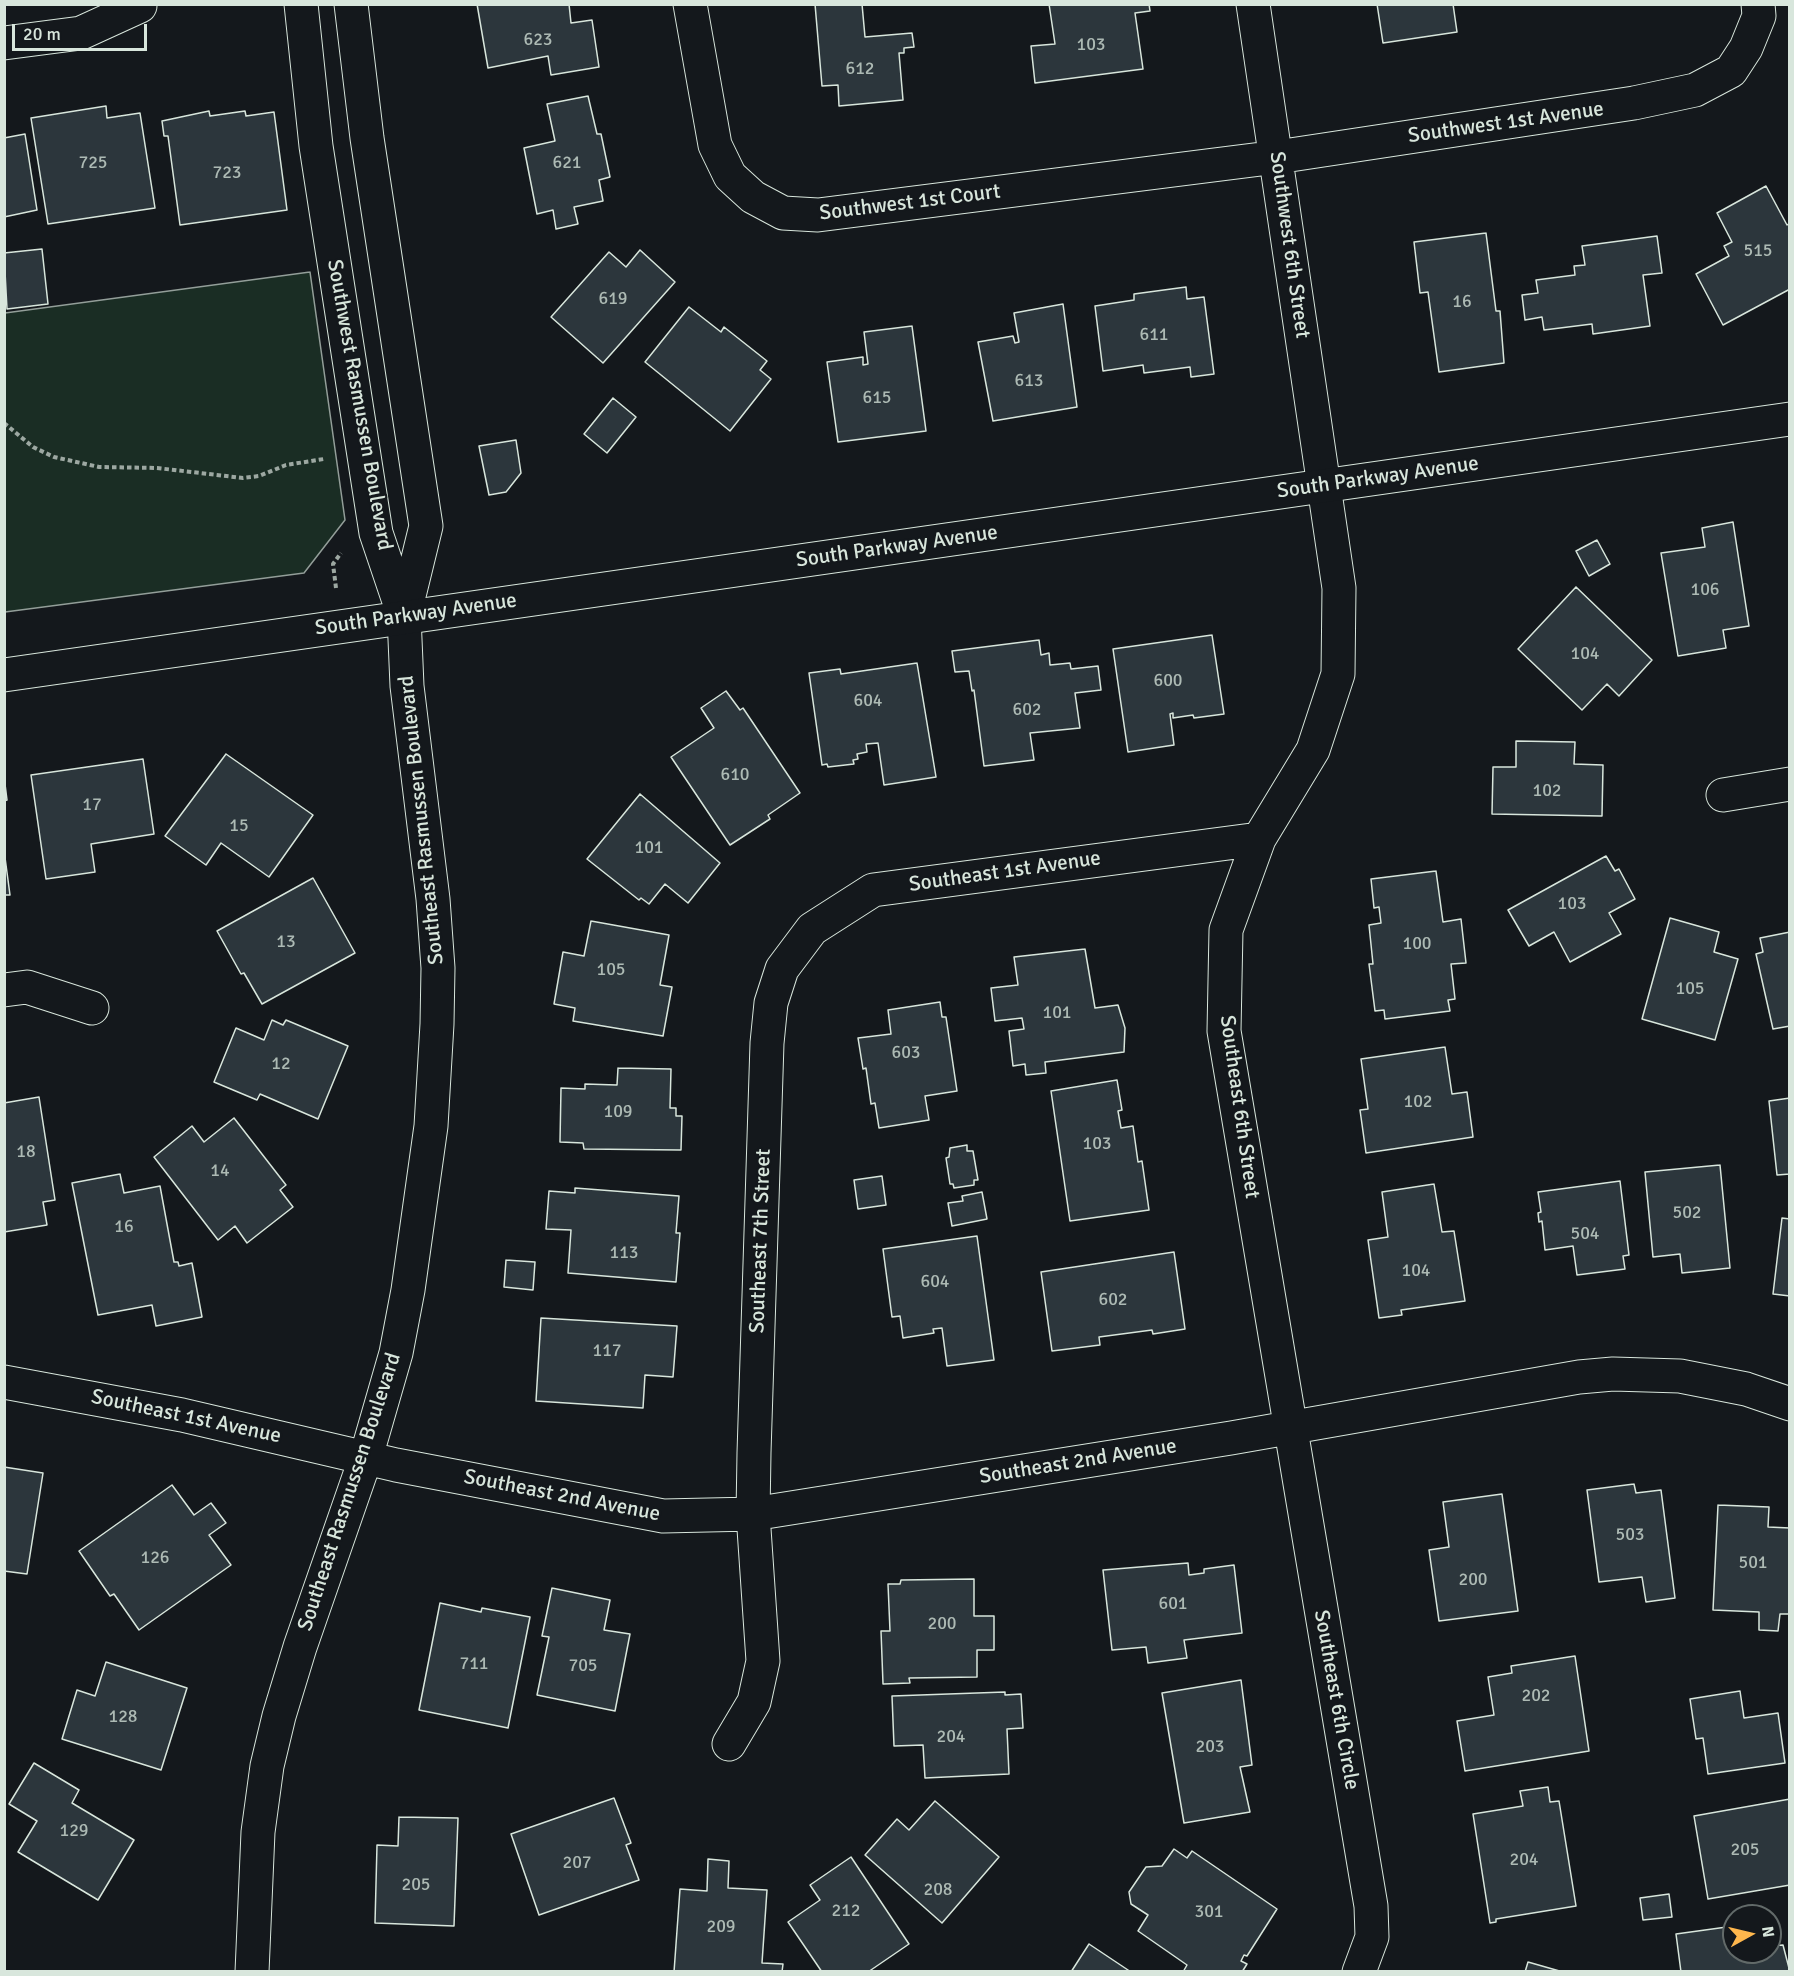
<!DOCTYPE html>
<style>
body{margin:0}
#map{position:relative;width:1794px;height:1976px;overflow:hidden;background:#14181c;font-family:Signika,sans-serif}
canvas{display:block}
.frame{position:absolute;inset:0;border:6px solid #d8e6dc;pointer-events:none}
.north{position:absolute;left:1722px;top:1904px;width:60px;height:60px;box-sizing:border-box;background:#14181c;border:2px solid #626a69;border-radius:50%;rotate:82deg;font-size:16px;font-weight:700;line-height:24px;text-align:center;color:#d8e6dc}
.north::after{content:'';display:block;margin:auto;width:21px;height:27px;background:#ffb74d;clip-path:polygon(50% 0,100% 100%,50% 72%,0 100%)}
.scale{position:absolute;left:12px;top:24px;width:135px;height:27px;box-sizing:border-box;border:3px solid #d8e6dc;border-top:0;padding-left:8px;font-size:18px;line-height:21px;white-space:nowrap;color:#d8e6dc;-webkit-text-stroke:4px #14181c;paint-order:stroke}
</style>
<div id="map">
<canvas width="1794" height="1976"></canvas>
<div class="frame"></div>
<div class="north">N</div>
<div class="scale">20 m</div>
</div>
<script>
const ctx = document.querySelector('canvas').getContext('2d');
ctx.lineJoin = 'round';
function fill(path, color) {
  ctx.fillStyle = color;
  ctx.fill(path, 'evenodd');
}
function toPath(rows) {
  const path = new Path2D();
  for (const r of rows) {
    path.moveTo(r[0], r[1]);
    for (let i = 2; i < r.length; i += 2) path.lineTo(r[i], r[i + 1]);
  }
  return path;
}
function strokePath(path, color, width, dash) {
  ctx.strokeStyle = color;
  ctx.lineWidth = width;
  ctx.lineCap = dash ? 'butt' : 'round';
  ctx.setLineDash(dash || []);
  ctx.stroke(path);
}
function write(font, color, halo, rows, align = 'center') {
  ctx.font = font + ' Signika,sans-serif';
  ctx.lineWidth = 4.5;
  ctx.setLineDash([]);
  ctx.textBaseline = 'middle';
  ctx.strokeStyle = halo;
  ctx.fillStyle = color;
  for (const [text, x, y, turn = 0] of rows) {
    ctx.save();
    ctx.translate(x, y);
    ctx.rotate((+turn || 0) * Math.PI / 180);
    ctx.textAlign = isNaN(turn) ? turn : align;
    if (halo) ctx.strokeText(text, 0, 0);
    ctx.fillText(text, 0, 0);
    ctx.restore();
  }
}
const green = toPath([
 [310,272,345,520,304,573,5,612,5,313,310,272]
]);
const building = toPath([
 [477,4,569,4,571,23,592,20,599,67,551,75,548,56,488,68,477,4],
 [815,4,862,4,865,37,912,33,914,47,904,48,904,53,899,53,903,100,839,106,838,85,822,86,815,4],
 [1049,4,1149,4,1150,11,1135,13,1143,69,1035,83,1031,46,1055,44,1049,4],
 [1377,4,1453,4,1457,32,1383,43,1377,4],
 [588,96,597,134,601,134,610,177,599,180,603,201,574,207,578,224,556,229,553,210,537,214,524,148,555,141,547,104,588,96],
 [106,106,107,118,140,113,155,208,48,224,31,118,106,106],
 [209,111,210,116,245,111,246,116,274,112,287,210,180,225,168,136,164,136,162,121,209,111],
 [25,134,37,210,4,217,4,138,25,134],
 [1766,186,1787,225,1790,223,1790,289,1723,325,1696,274,1729,256,1724,246,1732,242,1717,213,1766,186],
 [1486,233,1496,311,1500,311,1504,363,1439,372,1428,292,1420,293,1414,242,1486,233],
 [1657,236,1662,273,1643,275,1650,326,1593,334,1592,324,1544,330,1542,317,1525,320,1522,295,1538,293,1536,280,1575,275,1574,266,1585,265,1582,246,1657,236],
 [42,249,48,304,7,309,4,253,42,249],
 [640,250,675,282,603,363,551,317,609,252,626,267,640,250],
 [1186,287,1187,299,1204,297,1214,374,1191,377,1190,367,1144,373,1143,365,1103,371,1095,306,1134,300,1134,294,1186,287],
 [1063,304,1077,407,993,421,978,342,1013,336,1015,343,1019,342,1014,313,1063,304],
 [689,307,721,332,724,327,767,361,760,370,771,379,730,431,645,362,689,307],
 [912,326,926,431,838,442,827,362,863,357,863,365,868,364,864,332,912,326],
 [613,398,636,417,607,453,584,434,613,398],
 [516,440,521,473,506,492,489,495,479,446,516,440],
 [1733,522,1749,626,1723,630,1726,648,1678,656,1661,553,1705,547,1702,528,1733,522],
 [1597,540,1610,564,1589,576,1576,551,1597,540],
 [1576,587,1652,660,1619,696,1607,684,1582,710,1518,649,1576,587],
 [1212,635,1224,714,1194,718,1193,715,1173,718,1173,713,1170,714,1174,745,1128,752,1113,649,1212,635],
 [1039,640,1041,655,1049,653,1050,665,1070,663,1071,669,1098,666,1101,690,1075,693,1080,728,1030,733,1034,760,984,766,974,690,972,691,969,671,955,672,952,651,1039,640],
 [917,663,936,777,884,785,878,743,866,744,867,752,857,754,858,759,853,760,854,764,828,767,827,764,822,765,809,673,840,669,841,674,917,663],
 [726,691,740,710,743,708,800,793,768,815,770,819,730,845,671,757,714,728,701,708,726,691],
 [1516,741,1575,742,1574,764,1603,765,1602,816,1492,814,1493,767,1516,767,1516,741],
 [226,754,313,815,269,877,221,843,206,865,165,836,226,754],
 [143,759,154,834,91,844,95,872,46,879,31,775,143,759],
 [4,776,7,800,4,801,4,776],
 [640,794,720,863,688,903,665,884,649,904,641,898,639,900,587,859,640,794],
 [4,850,10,895,4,895,4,850],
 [1606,856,1615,871,1619,869,1635,899,1609,913,1621,934,1570,962,1554,932,1529,946,1508,910,1606,856],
 [1436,871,1443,922,1461,919,1466,963,1451,964,1455,999,1448,1000,1450,1011,1385,1019,1384,1010,1375,1011,1369,964,1373,964,1369,925,1381,923,1379,907,1374,908,1371,879,1436,871],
 [313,878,355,953,262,1004,244,973,241,974,217,931,313,878],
 [1670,918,1719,932,1714,952,1738,959,1715,1040,1642,1019,1670,918],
 [591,921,669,935,660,985,672,987,663,1036,573,1021,575,1008,554,1004,563,952,584,956,591,921],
 [1790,932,1790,1026,1773,1029,1756,954,1763,952,1760,938,1790,932],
 [1085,949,1095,1008,1118,1005,1125,1028,1124,1052,1045,1062,1046,1073,1026,1075,1025,1064,1013,1066,1009,1031,1024,1029,1022,1018,995,1021,991,988,1018,985,1014,957,1085,949],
 [940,1002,942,1017,946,1017,957,1091,925,1096,929,1120,879,1128,875,1103,871,1104,866,1068,863,1069,858,1038,891,1034,888,1010,940,1002],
 [272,1020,283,1025,286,1020,348,1046,318,1119,260,1094,257,1100,214,1082,236,1028,264,1040,272,1020],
 [1445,1047,1452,1094,1467,1092,1473,1137,1366,1153,1360,1110,1368,1109,1361,1059,1445,1047],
 [618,1068,671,1069,670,1108,676,1108,676,1116,682,1116,681,1150,584,1149,583,1143,560,1142,561,1088,585,1089,585,1084,617,1085,618,1068],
 [1117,1080,1122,1110,1118,1111,1121,1128,1133,1126,1138,1162,1142,1161,1149,1210,1070,1221,1051,1091,1117,1080],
 [39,1097,55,1200,43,1202,47,1225,4,1232,4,1103,39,1097],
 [1790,1098,1790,1174,1777,1175,1769,1101,1790,1098],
 [234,1118,286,1185,280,1190,293,1207,247,1243,235,1226,218,1240,154,1157,192,1126,204,1142,234,1118],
 [967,1145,967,1151,973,1151,978,1180,974,1180,974,1185,954,1188,953,1184,950,1184,946,1158,949,1157,950,1148,967,1145],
 [1720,1165,1730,1268,1682,1273,1680,1254,1653,1257,1645,1172,1720,1165],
 [120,1174,124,1193,160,1186,174,1262,178,1262,179,1266,192,1263,202,1317,156,1326,152,1305,98,1315,72,1183,120,1174],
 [882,1176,886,1205,858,1209,854,1180,882,1176],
 [1620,1181,1629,1255,1623,1256,1625,1269,1577,1275,1573,1246,1545,1250,1542,1221,1539,1222,1538,1213,1541,1212,1538,1192,1620,1181],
 [1434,1184,1442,1232,1454,1231,1465,1301,1401,1310,1402,1315,1379,1318,1368,1240,1388,1237,1382,1192,1434,1184],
 [575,1188,679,1196,676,1233,680,1233,676,1282,568,1273,571,1230,546,1229,549,1191,575,1193,575,1188],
 [982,1192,987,1219,952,1226,948,1203,963,1201,962,1196,982,1192],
 [1782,1218,1790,1219,1790,1296,1773,1294,1782,1218],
 [977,1236,994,1360,947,1366,942,1328,933,1329,934,1333,903,1338,900,1316,892,1317,883,1249,977,1236],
 [1174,1252,1185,1329,1153,1334,1152,1330,1099,1337,1100,1345,1052,1351,1041,1272,1174,1252],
 [506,1260,535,1262,533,1290,504,1287,506,1260],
 [541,1318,677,1326,673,1377,645,1375,643,1408,536,1401,541,1318],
 [4,1467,43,1473,27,1574,4,1571,4,1467],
 [1634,1484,1636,1493,1661,1490,1675,1598,1646,1602,1642,1577,1599,1582,1587,1490,1634,1484],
 [172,1485,194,1515,211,1503,226,1523,209,1535,231,1565,139,1630,114,1594,110,1596,79,1551,172,1485],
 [1502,1494,1518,1611,1439,1621,1429,1550,1449,1547,1443,1502,1502,1494],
 [1718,1505,1769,1507,1768,1527,1790,1528,1789,1614,1780,1614,1778,1631,1759,1630,1759,1612,1713,1610,1718,1505],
 [1188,1563,1189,1575,1204,1573,1204,1569,1234,1565,1242,1633,1184,1640,1187,1658,1148,1663,1146,1647,1112,1650,1103,1570,1188,1563],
 [974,1579,974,1616,994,1616,994,1650,977,1650,977,1677,909,1678,910,1683,883,1684,881,1631,890,1631,888,1584,900,1584,901,1580,974,1579],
 [552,1588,610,1600,604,1630,630,1634,615,1711,537,1695,549,1637,542,1636,552,1588],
 [440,1603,481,1612,482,1608,530,1617,508,1728,419,1710,440,1603],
 [1575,1656,1589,1751,1465,1771,1457,1721,1494,1715,1488,1677,1512,1673,1511,1666,1575,1656],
 [106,1662,187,1688,161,1770,62,1739,77,1690,95,1696,106,1662],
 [1241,1680,1252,1765,1240,1767,1250,1812,1184,1823,1162,1693,1241,1680],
 [1740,1691,1744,1718,1778,1713,1785,1763,1708,1774,1703,1738,1696,1739,1690,1699,1740,1691],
 [1005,1692,1005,1695,1021,1694,1023,1728,1007,1729,1009,1774,925,1778,923,1745,894,1746,892,1696,1005,1692],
 [34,1763,79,1790,72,1803,134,1840,98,1900,18,1852,37,1821,9,1804,34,1763],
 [1548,1787,1550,1802,1559,1801,1576,1906,1496,1919,1496,1922,1490,1923,1473,1814,1523,1806,1520,1791,1548,1787],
 [614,1798,631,1843,626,1845,639,1880,539,1915,511,1834,614,1798],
 [1790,1799,1790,1885,1708,1899,1694,1816,1790,1799],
 [935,1801,999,1857,942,1923,865,1855,897,1819,909,1830,935,1801],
 [399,1817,458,1818,454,1926,375,1923,377,1845,398,1846,399,1817],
 [1174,1849,1187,1858,1192,1851,1277,1909,1247,1956,1244,1955,1241,1961,1247,1964,1242,1972,1183,1972,1187,1965,1138,1931,1148,1915,1131,1904,1129,1892,1146,1867,1162,1866,1174,1849],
 [851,1857,909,1944,868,1972,822,1972,788,1922,820,1900,810,1885,851,1857],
 [708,1859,729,1861,728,1888,767,1890,762,1963,783,1964,782,1972,674,1972,680,1889,707,1891,708,1859],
 [1669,1894,1672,1917,1643,1920,1640,1898,1669,1894],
 [1734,1926,1734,1952,1770,1952,1770,1946,1783,1945,1790,1972,1681,1972,1676,1934,1734,1926],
 [1089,1944,1131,1972,1071,1972,1089,1944],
 [1528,1962,1563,1972,1525,1972,1528,1962]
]);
const path = toPath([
 [4,423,33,447,54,457,99,467,157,468,243,478,259,476,286,465,324,459],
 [336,588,333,564,341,553]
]);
const minor = toPath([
 [301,4,316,146,376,533,404,616],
 [690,4,715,145,730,176,753,197,783,213,818,215,1277,157,1634,103,1695,90,1731,71,1746,48,1759,16,1758,4],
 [1253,4,1339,588,1338,674,1313,750,1259,839,1226,930,1224,1031,1371,1906,1372,1937,1359,1972],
 [4,43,81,33,140,6],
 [1723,795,1790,784],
 [4,990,27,987,92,1008],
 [4,1382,182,1415,396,1465,663,1516,753,1514,1231,1438,1579,1377,1613,1374,1680,1376,1746,1389,1790,1404],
 [729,1744,754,1702,763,1661,753,1514,754,1453,767,1043,771,1003,782,969,812,929,873,890,1259,839],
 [252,1972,258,1832,267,1766,279,1716,300,1647,366,1457,396,1353,408,1290,431,1126,437,1024,438,968,433,899,407,686,404,616,426,526,367,138,351,4]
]);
const major = toPath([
 [4,675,1790,419]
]);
const numberNames = [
 ["623",538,40],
 ["103",1091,45],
 ["612",860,69],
 ["725",93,163],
 ["621",567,163],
 ["723",227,173],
 ["515",1758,251],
 ["619",613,299],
 ["16",1462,302],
 ["611",1154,335],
 ["613",1029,381],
 ["615",877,398],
 ["106",1705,590],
 ["104",1585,654],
 ["600",1168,681],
 ["604",868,701],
 ["602",1027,710],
 ["610",735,775],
 ["102",1547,791],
 ["17",92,805],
 ["15",239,826],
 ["101",649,848],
 ["103",1572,904],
 ["13",286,942],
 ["100",1417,944],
 ["105",611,970],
 ["105",1690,989],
 ["101",1057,1013],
 ["603",906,1053],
 ["12",281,1064],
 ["102",1418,1102],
 ["109",618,1112],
 ["103",1097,1144],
 ["18",26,1152],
 ["14",220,1171],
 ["502",1687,1213],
 ["16",124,1227],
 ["504",1585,1234],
 ["113",624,1253],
 ["104",1416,1271],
 ["604",935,1282],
 ["602",1113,1300],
 ["117",607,1351],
 ["503",1630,1535],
 ["126",155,1558],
 ["501",1753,1563],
 ["200",1473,1580],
 ["601",1173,1604],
 ["200",942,1624],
 ["711",474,1664],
 ["705",583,1666],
 ["202",1536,1696],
 ["128",123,1717],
 ["204",951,1737],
 ["203",1210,1747],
 ["129",74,1831],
 ["205",1745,1850],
 ["204",1524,1860],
 ["207",577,1863],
 ["205",416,1885],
 ["208",938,1890],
 ["212",846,1911],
 ["301",1209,1912],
 ["209",721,1927]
];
const streetNames = [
 ["Southwest 1st Avenue",1506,123,-8],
 ["Southwest 1st Court",910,203,-7],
 ["Southwest 6th Street",1289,245,82],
 ["Southwest Rasmussen Boulevard",359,405,80],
 ["South Parkway Avenue",1378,478,-8],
 ["South Parkway Avenue",897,547,-8],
 ["South Parkway Avenue",416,615,-8],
 ["Southeast Rasmussen Boulevard",422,820,-96],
 ["Southeast 1st Avenue",1005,872,-8],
 ["Southeast 6th Street",1239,1107,82],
 ["Southeast 7th Street",761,1241,-88],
 ["Southeast 1st Avenue",186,1417,12],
 ["Southeast 2nd Avenue",1078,1462,-9],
 ["Southeast Rasmussen Boulevard",350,1492,-72],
 ["Southeast 2nd Avenue",562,1496,11],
 ["Southeast 6th Circle",1336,1700,80]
];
fill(green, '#1a2d24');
strokePath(green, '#939e99', 1.5);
fill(building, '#2c363c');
strokePath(building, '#d8e6dc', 1.5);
strokePath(minor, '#d8e6dc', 35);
strokePath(major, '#d8e6dc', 35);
strokePath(path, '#9da8a2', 4, [4.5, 3]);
strokePath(minor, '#14181c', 33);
strokePath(major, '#14181c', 33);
write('18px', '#adbab4', null, numberNames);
write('21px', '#d8e6dc', '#14181c', streetNames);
</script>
